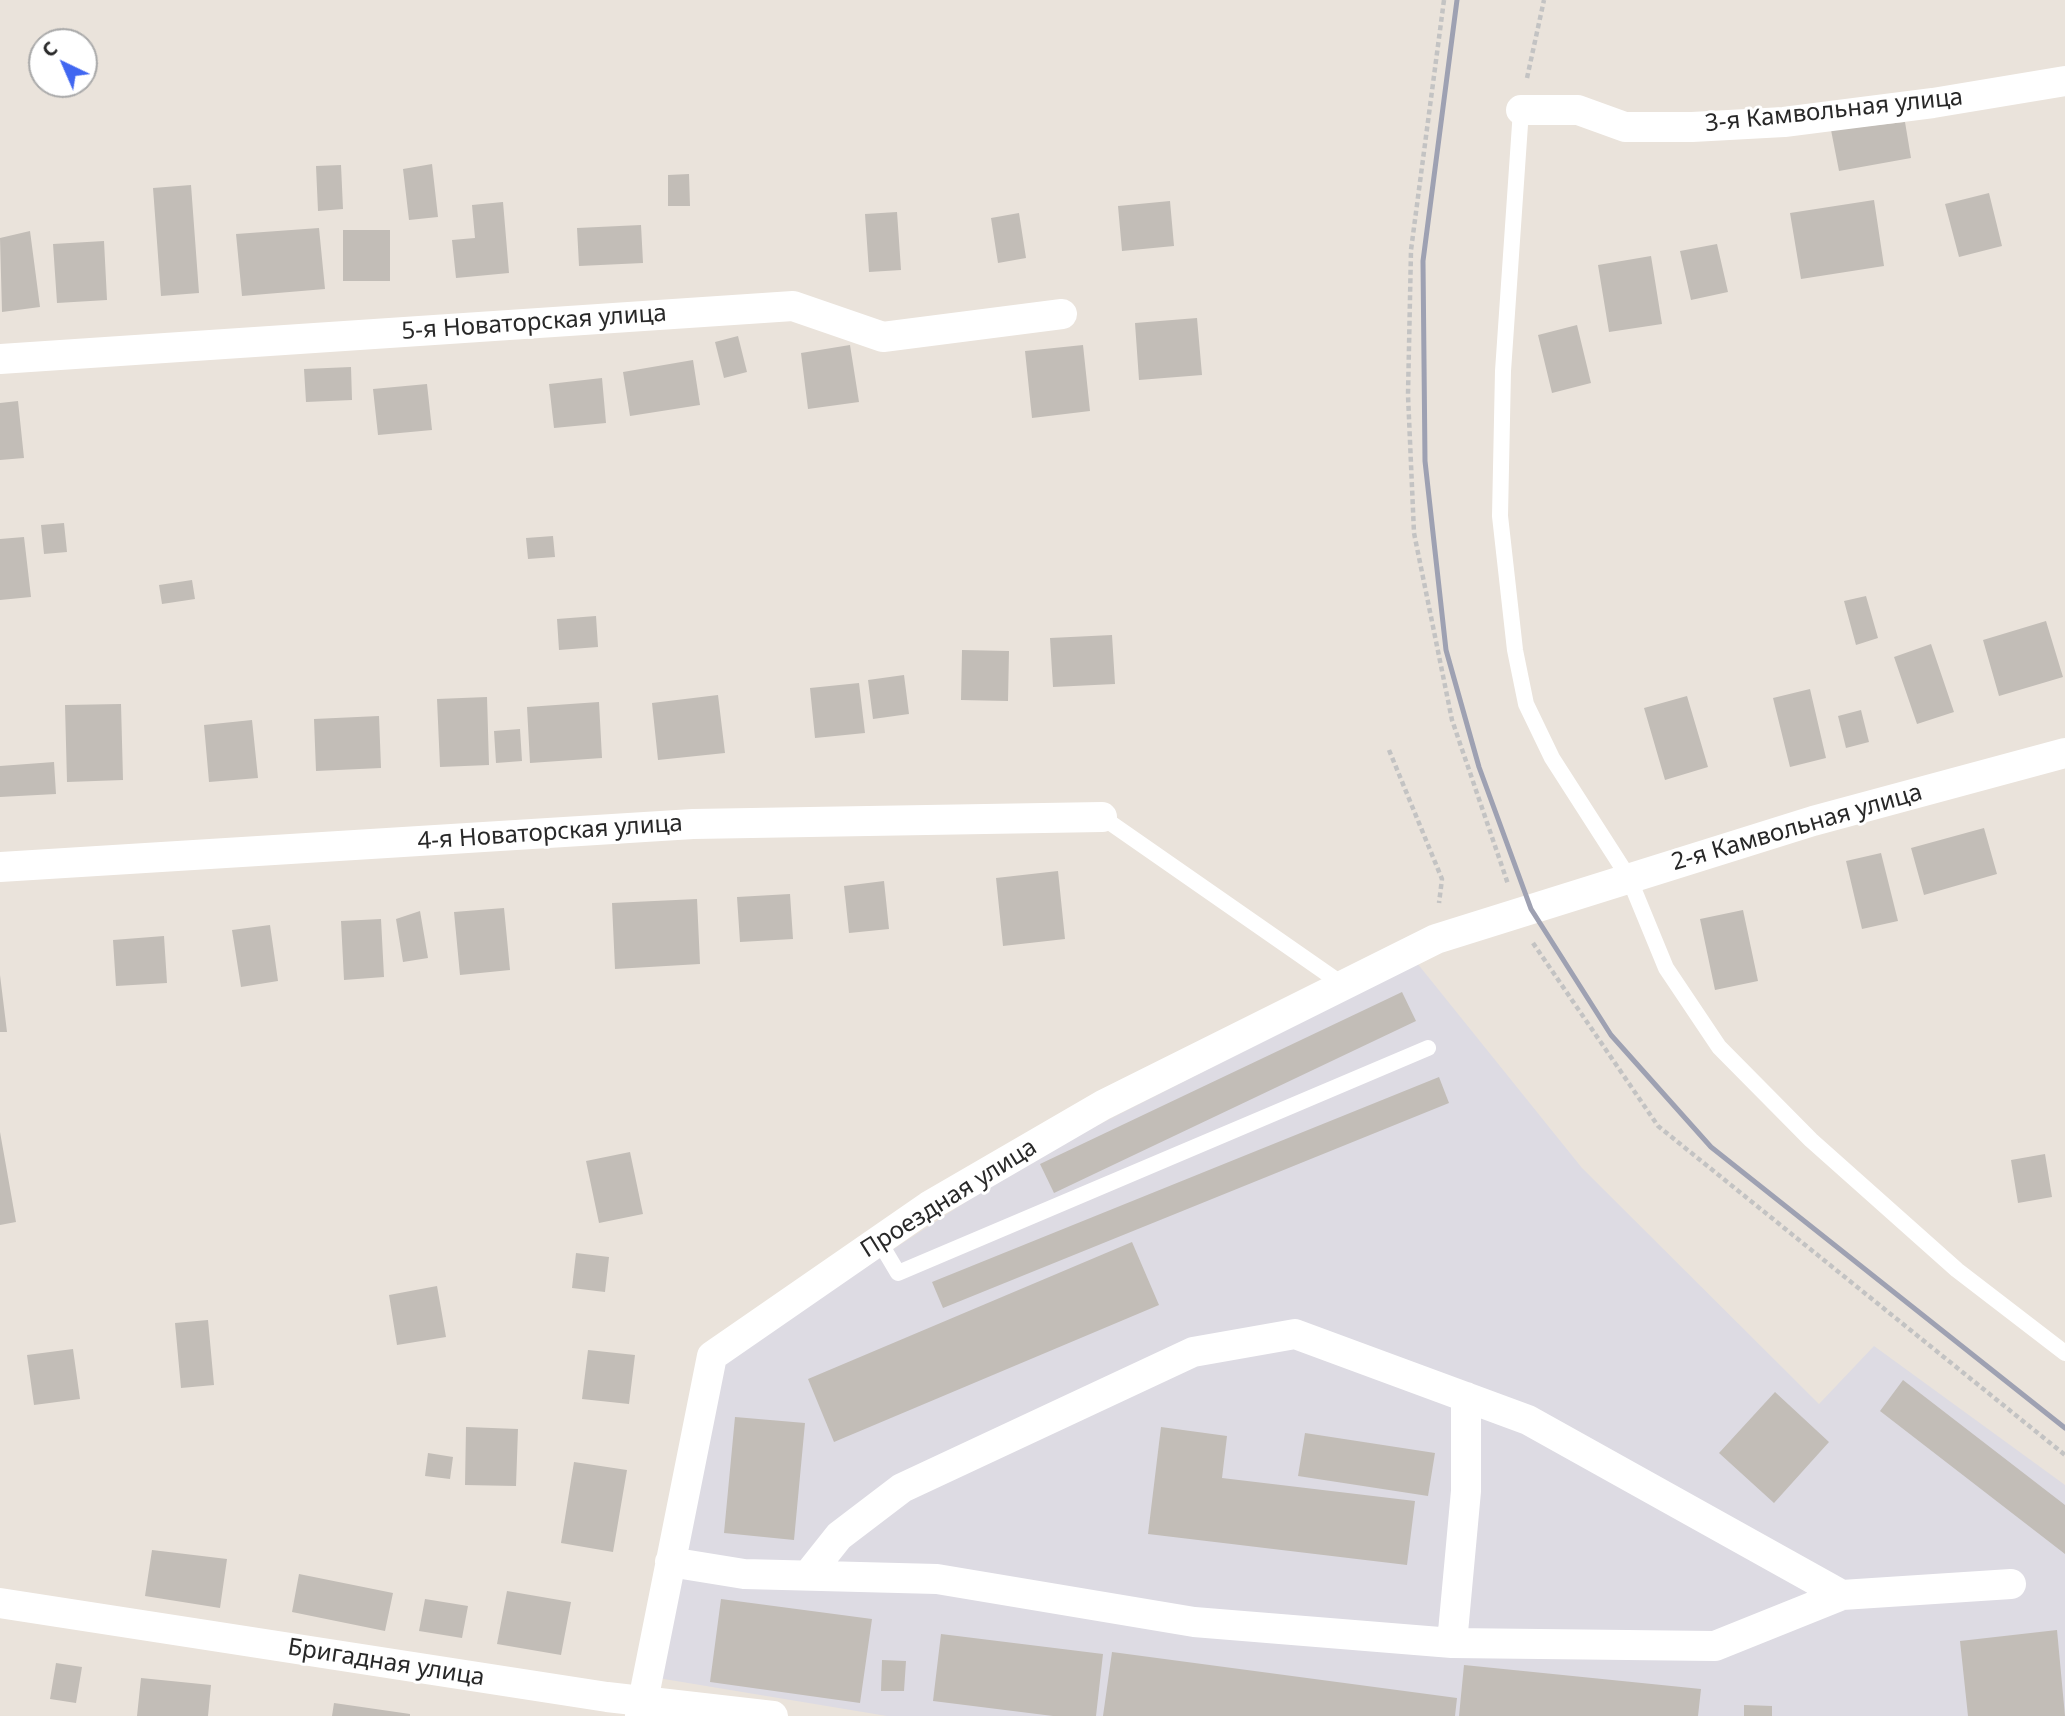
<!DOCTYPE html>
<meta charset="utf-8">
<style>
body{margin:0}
#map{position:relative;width:2065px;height:1716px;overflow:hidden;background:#eae3db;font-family:"Noto Sans",sans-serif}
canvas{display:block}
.north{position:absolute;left:28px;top:28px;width:70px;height:70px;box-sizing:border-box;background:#fff;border:2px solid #a9a9a9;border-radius:50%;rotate:316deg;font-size:19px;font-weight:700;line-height:28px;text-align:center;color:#282828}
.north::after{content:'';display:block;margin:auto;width:24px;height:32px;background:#4167f1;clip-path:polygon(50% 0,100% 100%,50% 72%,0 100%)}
</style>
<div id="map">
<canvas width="2065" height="1716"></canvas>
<div class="north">С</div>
</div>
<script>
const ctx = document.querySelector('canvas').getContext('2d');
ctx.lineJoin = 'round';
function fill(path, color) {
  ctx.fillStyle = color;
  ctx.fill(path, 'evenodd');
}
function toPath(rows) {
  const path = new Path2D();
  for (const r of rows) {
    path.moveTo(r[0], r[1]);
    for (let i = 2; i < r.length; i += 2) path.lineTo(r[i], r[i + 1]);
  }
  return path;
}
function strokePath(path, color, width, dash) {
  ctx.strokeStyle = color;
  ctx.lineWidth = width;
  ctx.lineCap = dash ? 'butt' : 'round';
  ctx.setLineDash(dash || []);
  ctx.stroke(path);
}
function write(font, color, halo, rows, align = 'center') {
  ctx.font = font + ' "Noto Sans",sans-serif';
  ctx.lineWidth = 6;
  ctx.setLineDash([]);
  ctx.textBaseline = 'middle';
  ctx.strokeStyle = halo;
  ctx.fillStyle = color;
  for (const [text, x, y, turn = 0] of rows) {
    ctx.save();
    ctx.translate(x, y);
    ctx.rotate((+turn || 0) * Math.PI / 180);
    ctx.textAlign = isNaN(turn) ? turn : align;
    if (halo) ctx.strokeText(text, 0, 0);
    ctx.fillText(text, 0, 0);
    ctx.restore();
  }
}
const industrial = toPath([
 [1417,963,1582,1168,1819,1404,1874,1346,2065,1485,2065,1716,887,1716,658,1678,722,1361,1033,1158]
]);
const building = toPath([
 [1905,122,1911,158,1839,171,1831,130],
 [432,164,438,217,409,220,403,169],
 [341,165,343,209,318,211,316,166],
 [689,174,690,206,668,206,668,175],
 [191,185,199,293,161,296,153,188],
 [1989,193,2002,246,1959,257,1945,204],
 [1874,200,1884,266,1801,279,1790,213],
 [1170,201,1174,246,1122,251,1118,206],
 [503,202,509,273,456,278,452,240,475,238,472,205],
 [897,212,901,270,869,272,865,214],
 [1019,213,1026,258,998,263,991,218],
 [641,225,643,263,579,266,577,228],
 [319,228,325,289,242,296,236,234],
 [343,230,390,230,390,281,343,281],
 [30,231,40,307,2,312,0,238],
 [104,241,107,300,57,303,53,244],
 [1717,244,1728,292,1691,300,1680,251],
 [1651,256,1662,324,1609,332,1598,265],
 [1197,318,1202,375,1139,380,1135,323],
 [1577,325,1591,383,1552,393,1538,335],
 [738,336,747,372,724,378,715,342],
 [850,345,859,402,808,409,801,353],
 [1083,345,1090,411,1032,418,1025,351],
 [693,360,700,405,630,416,623,372],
 [351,367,352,400,306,402,304,369],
 [602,378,606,423,554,428,549,384],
 [427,384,432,430,378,435,373,389],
 [18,401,24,458,0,460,0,403],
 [64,523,67,552,44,554,41,525],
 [553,536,555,557,528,559,526,538],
 [24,537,31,597,0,600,0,539],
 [192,580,195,599,162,604,159,585],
 [1866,596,1878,638,1856,645,1844,601],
 [596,616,598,647,559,650,557,619],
 [2046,621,2063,677,1999,696,1983,640],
 [1112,635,1115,684,1053,687,1050,638],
 [1931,644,1954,712,1917,724,1894,657],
 [962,650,1009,651,1008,701,961,700],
 [904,675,909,714,873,719,868,680],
 [859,683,865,733,815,738,810,688],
 [1810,689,1826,758,1790,767,1773,698],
 [718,695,725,753,658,760,652,703],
 [1687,696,1708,767,1665,780,1644,708],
 [487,697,489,765,440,767,437,699],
 [599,702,602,758,530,763,527,707],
 [121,704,123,780,67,782,65,705],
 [1861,710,1869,742,1846,748,1838,716],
 [379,716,381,768,316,771,314,719],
 [252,720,258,778,209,782,204,725],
 [520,729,522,761,496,763,494,731],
 [54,762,56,794,0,797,0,766],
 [1984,828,1997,874,1924,895,1911,848],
 [1881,853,1898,921,1862,929,1846,861],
 [1058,871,1065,939,1003,946,996,878],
 [884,881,889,929,849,933,844,886],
 [790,894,793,939,740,942,737,897],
 [697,899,700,964,615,969,612,903],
 [504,908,510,970,460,975,454,912],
 [1743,910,1758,981,1715,990,1700,919],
 [420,911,428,958,403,962,396,919],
 [381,919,384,977,344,980,341,921],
 [270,925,278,981,241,987,232,930],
 [164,936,167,983,116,986,113,940],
 [0,975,7,1032,0,1032],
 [1402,992,1416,1021,1054,1193,1040,1164],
 [1439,1077,1449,1103,943,1308,932,1282],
 [0,1132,16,1222,0,1225],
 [630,1152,643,1214,599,1223,586,1161],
 [2045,1154,2052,1197,2018,1203,2011,1160],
 [1132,1242,1159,1305,834,1442,808,1379],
 [576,1253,609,1257,605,1292,572,1288],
 [437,1286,446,1337,397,1345,389,1295],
 [208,1320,214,1385,181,1388,175,1323],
 [73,1349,80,1399,34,1405,27,1355],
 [588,1350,635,1355,629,1404,582,1399],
 [1903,1380,2065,1505,2065,1554,1880,1411],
 [1775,1392,1829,1442,1774,1503,1719,1453],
 [735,1417,805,1423,794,1540,724,1533],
 [466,1427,518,1429,516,1486,465,1485],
 [1161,1427,1227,1436,1222,1478,1415,1501,1407,1565,1148,1534],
 [1305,1433,1435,1453,1428,1496,1298,1476],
 [428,1453,453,1457,450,1479,425,1476],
 [574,1462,627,1470,613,1552,561,1543],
 [152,1550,227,1559,220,1608,145,1596],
 [299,1574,393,1593,385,1631,292,1612],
 [507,1591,571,1602,561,1655,497,1644],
 [425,1599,468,1606,462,1638,419,1631],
 [721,1599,872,1619,860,1703,710,1682],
 [2057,1630,2065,1716,1968,1716,1960,1641],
 [941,1634,1103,1654,1096,1716,1053,1716,933,1701],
 [1112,1652,1457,1698,1455,1716,1103,1716],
 [882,1660,906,1661,904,1691,881,1691],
 [56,1663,82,1667,76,1703,50,1699],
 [1464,1665,1701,1689,1698,1716,1459,1716],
 [141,1678,211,1685,208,1716,137,1716],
 [334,1703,410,1714,410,1716,332,1716],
 [1744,1705,1772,1706,1772,1716,1744,1716]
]);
const path = toPath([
 [1444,0,1411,250,1408,395,1414,533,1452,720,1508,884],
 [1527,78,1544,0],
 [1389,750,1442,879,1439,903],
 [1533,943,1658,1126,2065,1455]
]);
const service = toPath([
 [1521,110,1503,371,1500,516,1515,650,1526,704,1552,758,1629,878,1666,968,1719,1047,1811,1140,1957,1270,2065,1353],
 [1102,817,1342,984],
 [879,1241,898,1273,1428,1048]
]);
const minor = toPath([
 [1521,110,1578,110,1625,127,1692,127,1784,122,1933,103,2065,81],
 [0,359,793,306,883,337,1062,314],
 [0,867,693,824,1102,817],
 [670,1562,744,1574,937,1579,1194,1622,1452,1643,1715,1646,1842,1595,2011,1584],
 [808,1575,839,1536,902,1488,1193,1352,1295,1334,1528,1420,1842,1595],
 [0,1603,607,1697,773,1716],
 [1452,1643,1466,1491,1466,1397],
 [640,1716,712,1356,929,1206,1103,1105,1436,939,1813,821,2065,753]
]);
const rail = toPath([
 [1457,0,1423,261,1425,461,1446,650,1479,767,1531,909,1611,1035,1711,1147,2065,1428]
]);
const streetNames = [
 ["3-я Камвольная улица",1834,111,-6],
 ["5-я Новаторская улица",534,323,-4],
 ["2-я Камвольная улица",1797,828,-16],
 ["4-я Новаторская улица",550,833,-4],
 ["Проездная улица",949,1199,-32],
 ["Бригадная улица",386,1663,9]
];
fill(industrial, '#dddbe3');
fill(building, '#c2bdb7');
strokePath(path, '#c3c3c3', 4.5, [5, 3.5]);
strokePath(service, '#fff', 16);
strokePath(minor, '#fff', 30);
strokePath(rail, '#9ea1b2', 5);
write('24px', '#282828', '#fff', streetNames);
</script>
